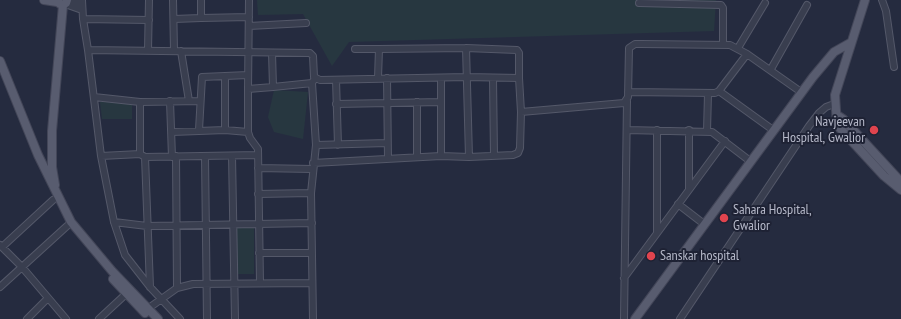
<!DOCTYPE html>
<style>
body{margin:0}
canvas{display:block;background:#252b3f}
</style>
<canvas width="901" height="319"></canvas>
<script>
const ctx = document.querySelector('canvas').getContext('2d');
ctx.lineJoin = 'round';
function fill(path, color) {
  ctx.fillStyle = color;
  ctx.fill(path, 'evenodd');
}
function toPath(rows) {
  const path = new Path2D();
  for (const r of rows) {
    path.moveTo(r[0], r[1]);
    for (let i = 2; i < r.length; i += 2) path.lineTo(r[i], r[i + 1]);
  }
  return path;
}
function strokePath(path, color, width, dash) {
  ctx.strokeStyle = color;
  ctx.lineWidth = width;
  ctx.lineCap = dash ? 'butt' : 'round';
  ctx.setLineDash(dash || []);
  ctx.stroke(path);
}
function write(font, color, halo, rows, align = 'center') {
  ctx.font = font + ' "PT Sans Narrow",sans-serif';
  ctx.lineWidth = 4;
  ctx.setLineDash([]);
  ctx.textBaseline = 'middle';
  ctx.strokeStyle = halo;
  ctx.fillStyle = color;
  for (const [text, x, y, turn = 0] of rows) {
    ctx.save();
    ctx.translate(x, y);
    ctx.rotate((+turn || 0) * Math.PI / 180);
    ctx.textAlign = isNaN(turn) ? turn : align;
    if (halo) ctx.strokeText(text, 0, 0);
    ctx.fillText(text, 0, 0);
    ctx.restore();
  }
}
const green = toPath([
 [257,0,745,0,716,0,714,31,349,42,332,66,303,14,258,15],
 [274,90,308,92,303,139,274,132,268,117],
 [132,101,132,119,102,119,100,102],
 [236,227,254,228,254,274,235,274]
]);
const minor = toPath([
 [67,0,82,4],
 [82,0,83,19,88,50,310,53,313,56,314,77,320,80,466,77,519,78,521,112,624,103,628,97,629,48,635,44,641,44,730,45,747,54,801,92],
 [173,0,174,50],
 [249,0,248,89,273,87],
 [882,0,886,11,894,67],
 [639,3,721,5,723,8,723,44],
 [65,4,82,10],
 [201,18,249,17],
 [83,19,149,20],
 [174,19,201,18,201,0],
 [249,26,306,23],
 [466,48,469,157],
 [738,48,765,3],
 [355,49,379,49],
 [88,50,101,156,140,154,145,157,258,155],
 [148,50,149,0],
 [181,51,189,101],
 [272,53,273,87,312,83],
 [771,69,807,5],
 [225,76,225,130],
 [378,78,379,49,466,48,517,50,519,53,519,78],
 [387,78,388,159],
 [493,78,494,156],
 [336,80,338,145],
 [248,89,248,132,250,138,258,149,260,283],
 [719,91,773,130],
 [628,92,715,93,719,91,747,54],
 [94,97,140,102,200,101],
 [170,101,172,157],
 [417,102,417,157],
 [336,104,441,102],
 [199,130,202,77,248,75],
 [627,130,712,132,750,161],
 [689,130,689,189],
 [707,131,708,94],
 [172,132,225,130,248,132],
 [316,145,387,143],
 [140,154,140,102],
 [101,156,114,222,125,255,150,287,180,319],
 [176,156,177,288],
 [205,156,207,319],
 [232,156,235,319],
 [441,156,441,78],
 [145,157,150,287],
 [313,163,441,156,469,157,513,155,518,153,520,148,521,112],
 [258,168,312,169],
 [258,194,311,193],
 [678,204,704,224],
 [114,222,147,226,312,223],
 [657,232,657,130],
 [0,245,22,267,66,319],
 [2,247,53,200],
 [259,253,312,253],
 [624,278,725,141],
 [0,287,67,226],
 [146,310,177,288,193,284,312,283],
 [27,319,48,298],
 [99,319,126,294],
 [313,319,311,193,316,145,312,83,315,78],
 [624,319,627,101],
 [680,319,809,126,819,113,826,107,834,104]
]);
const major = toPath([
 [44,0,57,2],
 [57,0,60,4,63,5,66,3,67,0],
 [865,0,835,95,837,125,884,176,901,190],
 [0,61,38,155,71,222,112,271,158,319],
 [837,115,843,119,901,182],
 [55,185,52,167,52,131,63,5],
 [113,279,145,313],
 [635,319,813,77,834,52,850,43]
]);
const markers = [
 [874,130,5,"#e0444e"],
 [724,218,5,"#e0444e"],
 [651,256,5,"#e0444e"]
];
const poiNames = [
 ["Navjeevan",865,122,"right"],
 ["Hospital, Gwalior",865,138,"right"],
 ["Sahara Hospital,",733,210],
 ["Gwalior",733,226],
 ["Sanskar hospital",660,256]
];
fill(green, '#273740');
strokePath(minor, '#545869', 8);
strokePath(major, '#434658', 10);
strokePath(minor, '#393e4f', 6);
strokePath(major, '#585c6f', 8);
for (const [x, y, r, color] of markers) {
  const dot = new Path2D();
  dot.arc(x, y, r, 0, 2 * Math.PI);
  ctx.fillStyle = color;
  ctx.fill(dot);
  strokePath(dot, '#1e2234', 1.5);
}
write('14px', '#b6b9c9', '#1e2234', poiNames, 'left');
</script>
